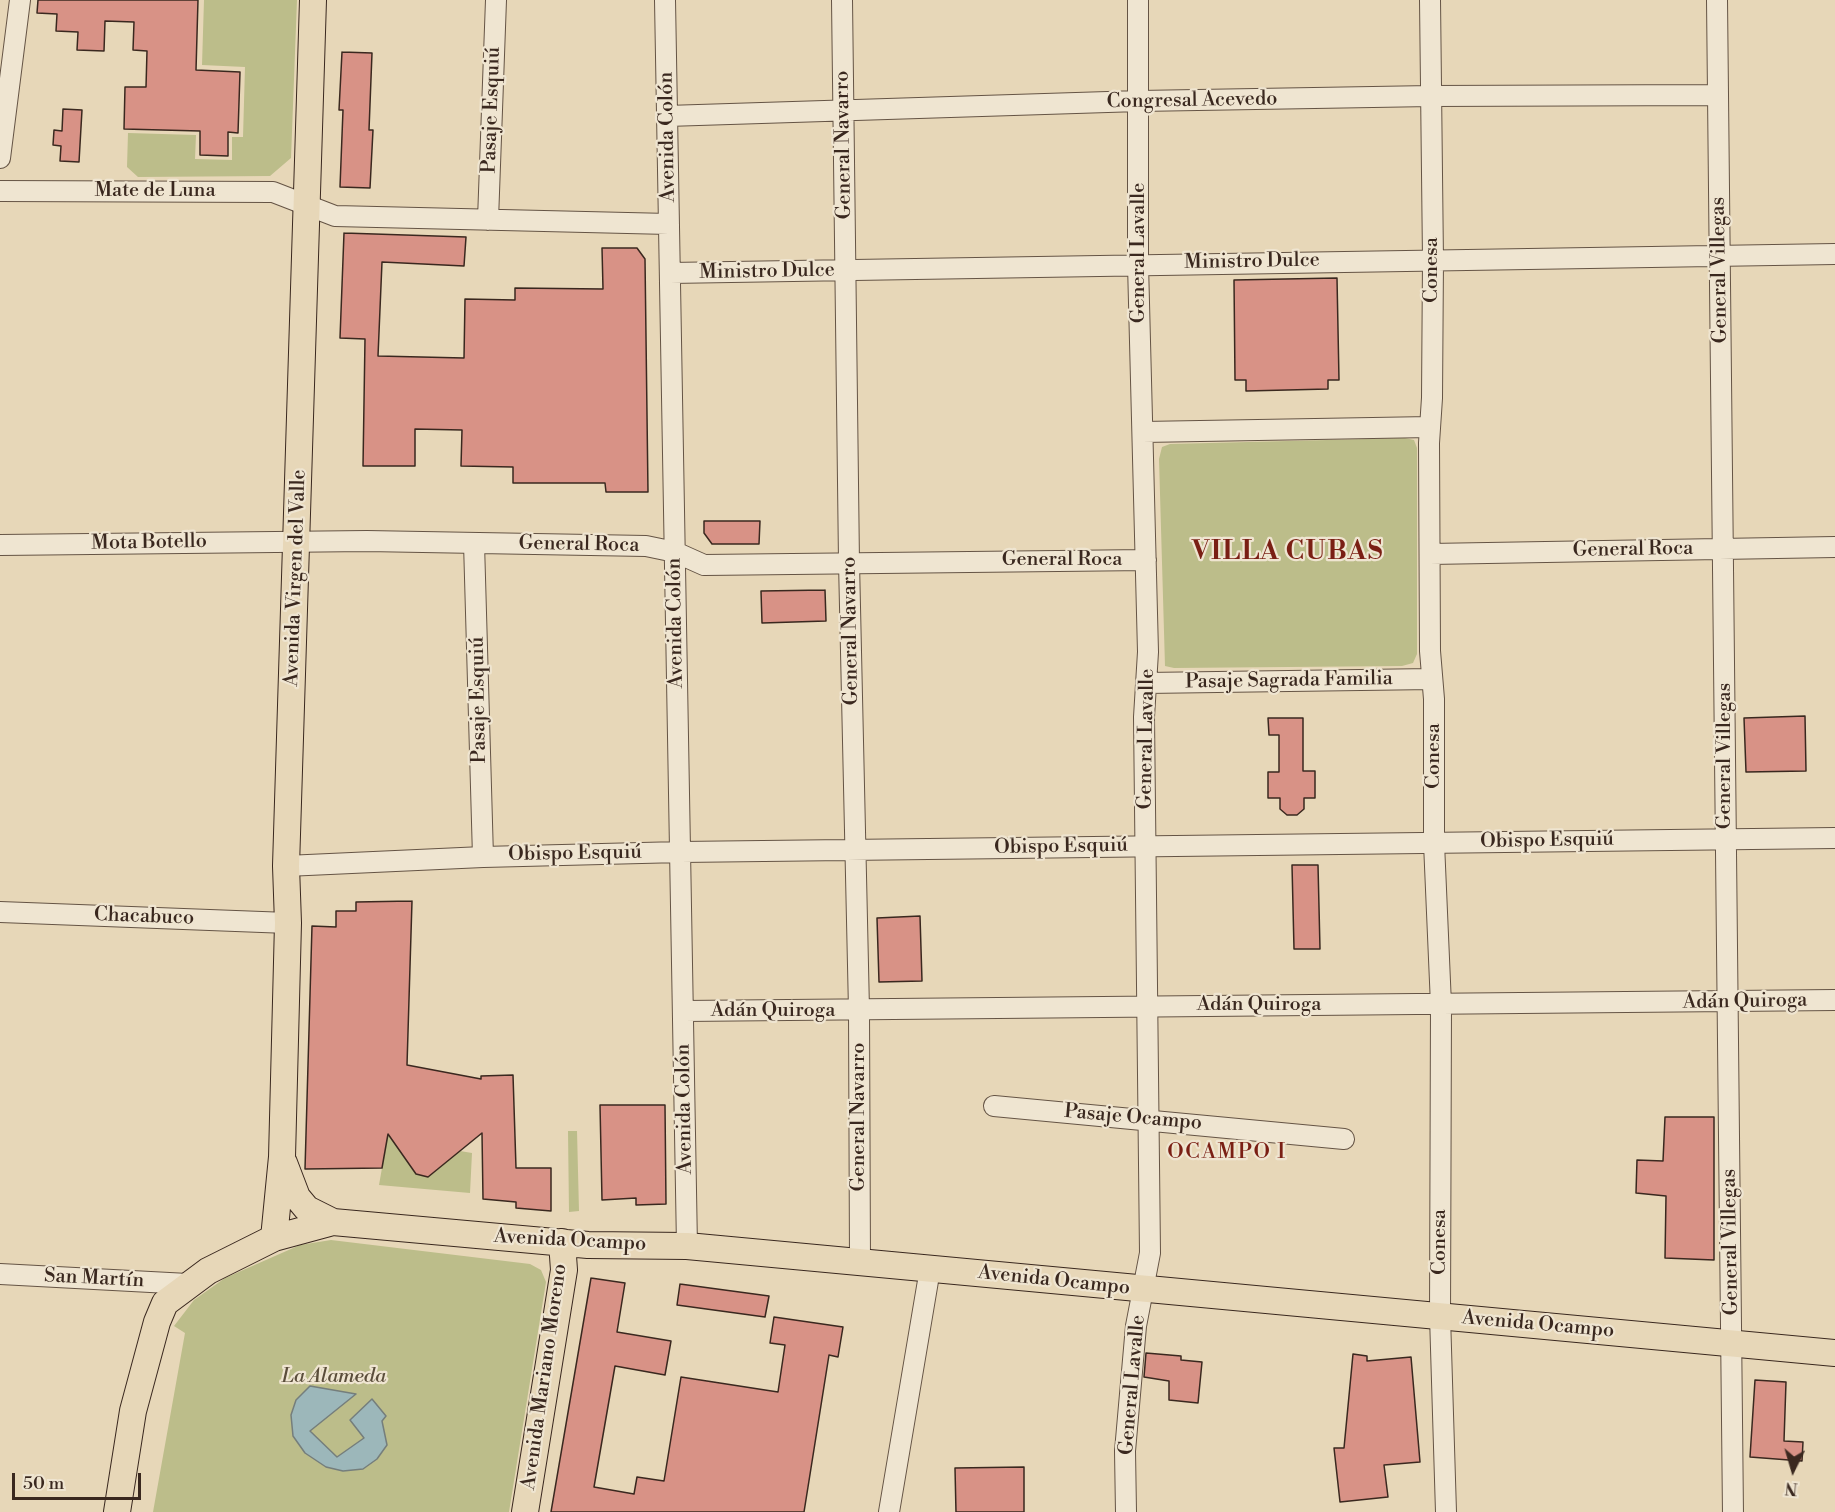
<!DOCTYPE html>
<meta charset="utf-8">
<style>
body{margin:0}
#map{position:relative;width:1835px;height:1512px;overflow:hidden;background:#e7d7b8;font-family:"Libre Bodoni",serif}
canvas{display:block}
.north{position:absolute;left:1763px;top:1440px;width:60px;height:60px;-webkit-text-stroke:4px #efe5d1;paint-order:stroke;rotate:185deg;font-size:16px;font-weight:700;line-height:24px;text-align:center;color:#3a281f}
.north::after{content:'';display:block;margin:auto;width:21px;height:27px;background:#3a281f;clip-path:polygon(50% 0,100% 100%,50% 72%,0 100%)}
.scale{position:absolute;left:12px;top:1473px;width:129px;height:27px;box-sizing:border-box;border:3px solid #3a281f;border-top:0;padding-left:8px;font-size:18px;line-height:21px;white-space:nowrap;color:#3a281f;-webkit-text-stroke:4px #efe5d1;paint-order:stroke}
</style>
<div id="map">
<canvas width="1835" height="1512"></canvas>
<div class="north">N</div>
<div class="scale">50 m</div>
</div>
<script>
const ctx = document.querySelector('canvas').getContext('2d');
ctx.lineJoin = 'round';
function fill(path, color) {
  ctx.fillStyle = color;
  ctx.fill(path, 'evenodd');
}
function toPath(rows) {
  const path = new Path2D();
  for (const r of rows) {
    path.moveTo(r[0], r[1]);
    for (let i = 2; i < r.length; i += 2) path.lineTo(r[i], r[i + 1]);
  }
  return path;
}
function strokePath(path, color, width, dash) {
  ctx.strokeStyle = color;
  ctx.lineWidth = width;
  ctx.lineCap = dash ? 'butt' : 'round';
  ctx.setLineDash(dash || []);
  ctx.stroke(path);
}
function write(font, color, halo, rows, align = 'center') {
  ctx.font = font + ' "Libre Bodoni",serif';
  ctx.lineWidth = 4.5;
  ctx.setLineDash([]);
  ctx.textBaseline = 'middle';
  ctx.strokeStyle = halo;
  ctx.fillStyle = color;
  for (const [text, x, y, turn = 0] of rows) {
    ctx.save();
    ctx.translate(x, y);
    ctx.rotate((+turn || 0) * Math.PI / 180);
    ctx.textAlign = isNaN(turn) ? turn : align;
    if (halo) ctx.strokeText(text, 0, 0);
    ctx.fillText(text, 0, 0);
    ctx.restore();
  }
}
const green = toPath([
 [204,0,297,0,291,158,270,176,138,177,127,167,128,133,196,135,195,159,232,160,232,137,243,137,245,67,202,65],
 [1405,438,1414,440,1417,448,1417,654,1413,663,1402,666,1174,668,1165,666,1159,459,1162,447,1170,444],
 [568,1131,577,1131,579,1211,569,1212],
 [388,1134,416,1174,428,1177,460,1151,472,1153,470,1193,379,1185],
 [331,1240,530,1264,541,1270,546,1282,509,1512,153,1512,185,1333,174,1326,194,1300,225,1278,300,1245]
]);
const water = toPath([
 [310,1386,356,1394,310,1431,337,1457,364,1438,350,1420,372,1399,386,1416,382,1421,387,1445,377,1459,363,1469,343,1471,326,1467,305,1453,293,1436,291,1415,296,1400,310,1386]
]);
const building = toPath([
 [38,0,198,0,196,70,240,72,238,133,228,132,228,156,200,155,200,131,124,129,125,87,146,87,147,51,133,50,134,22,105,21,104,51,77,50,78,32,56,31,57,14,37,13,38,0],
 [342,52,372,53,369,130,373,130,370,188,340,187,343,110,339,110,342,52],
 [63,109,82,110,79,162,60,161,61,146,53,145,54,130,62,131,63,109],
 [344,233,466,237,464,266,382,262,378,356,464,358,465,299,515,300,515,288,603,289,602,248,637,248,645,259,648,492,606,492,605,483,513,483,513,467,461,466,462,430,415,429,415,466,363,466,365,339,340,338,344,233],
 [1337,278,1339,380,1328,380,1328,389,1246,391,1246,380,1235,380,1234,280,1337,278],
 [704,521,760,521,759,544,712,544,704,533,704,521],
 [825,590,826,621,762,623,761,591,825,590],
 [1805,716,1806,771,1746,772,1744,718,1805,716],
 [1268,718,1303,718,1303,771,1315,771,1315,798,1304,798,1304,809,1297,815,1287,815,1280,809,1280,798,1268,798,1268,772,1279,772,1279,735,1269,735,1268,718],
 [1292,865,1318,865,1320,949,1294,949,1292,865],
 [412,901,407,1065,481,1079,481,1076,513,1075,516,1168,551,1168,551,1211,516,1208,516,1202,483,1199,482,1133,428,1177,416,1174,388,1134,382,1168,305,1169,312,926,336,927,336,911,356,911,356,902,412,901],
 [920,916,922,981,879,982,877,918,920,916],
 [600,1105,665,1105,666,1204,636,1205,636,1198,602,1200,600,1105],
 [1665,1117,1714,1117,1714,1260,1665,1258,1666,1196,1636,1193,1637,1160,1663,1161,1665,1117],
 [591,1278,625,1283,617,1332,671,1341,665,1375,615,1366,594,1487,634,1494,637,1477,664,1481,681,1377,778,1392,785,1345,770,1343,774,1317,843,1327,838,1357,829,1355,804,1512,551,1512,591,1278],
 [680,1284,769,1296,765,1317,677,1305,680,1284],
 [1146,1353,1181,1356,1181,1360,1202,1362,1198,1403,1169,1400,1169,1381,1144,1377,1146,1353],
 [1353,1354,1367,1356,1367,1361,1411,1357,1420,1462,1384,1465,1388,1497,1340,1502,1334,1448,1344,1448,1353,1354],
 [1755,1380,1786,1382,1784,1441,1803,1442,1802,1461,1750,1457,1755,1380],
 [1024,1467,1024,1512,956,1512,955,1468,1024,1467]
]);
const minor = toPath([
 [665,0,687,1246],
 [842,0,849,562,859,1010,860,1262],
 [1430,0,1433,260,1432,398,1429,443,1430,651,1434,699,1434,843,1441,1005,1440,1316,1446,1512],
 [1717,0,1733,1512],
 [667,116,1139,101,1431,96,1718,95],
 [0,158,20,0],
 [0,191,273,192,335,216,669,224],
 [488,220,496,0],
 [670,273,1835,254],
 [1143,432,1430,427],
 [474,543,483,857],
 [0,545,367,541,646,546,675,552,704,565,1146,560],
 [1430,554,1835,547],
 [1146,683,1432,679],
 [286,866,483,857,681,852,1835,838],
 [0,912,288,923],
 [684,1011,1835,1000],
 [994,1106,1344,1139],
 [0,1274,188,1284],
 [889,1512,930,1269],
 [1126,1512,1125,1451,1136,1326,1150,1253,1144,717,1148,652,1138,264,1138,0]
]);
const major = toPath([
 [284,1163,297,1197,307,1209,333,1222],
 [274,1238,282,1157,288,923,286,866,313,0],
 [117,1512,133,1411,157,1322,165,1303,208,1271,274,1238,333,1222,588,1245,687,1246,1835,1353],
 [525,1512,564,1270,562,1242]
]);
const streetNames = [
 ["Congresal Acevedo",1192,101,-1],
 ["Pasaje Esquiú",492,110,-88],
 ["Avenida Colón",668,137,-91],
 ["General Navarro",844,145,-91],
 ["Mate de Luna",155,191],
 ["General Lavalle",1139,253,-90],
 ["Ministro Dulce",1252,262,-1],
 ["Conesa",1432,270,-90],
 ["General Villegas",1720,270,-91],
 ["Ministro Dulce",767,272,-1],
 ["Mota Botello",149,543,-1],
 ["General Roca",579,545,1],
 ["General Roca",1633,550,-1],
 ["General Roca",1062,560],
 ["Avenida Virgen del Valle",296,578,-88],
 ["Avenida Colón",676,623,-91],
 ["General Navarro",851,631,-91],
 ["Pasaje Sagrada Familia",1289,681,-1],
 ["Pasaje Esquiú",479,700,-91],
 ["General Lavalle",1147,739,-89],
 ["Conesa",1434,756,-90],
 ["General Villegas",1725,756,-90],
 ["Obispo Esquiú",1547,841,-1],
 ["Obispo Esquiú",1061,847,-1],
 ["Obispo Esquiú",575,854,-1],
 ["Chacabuco",144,917,2],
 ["Adán Quiroga",1745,1002,-1],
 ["Adán Quiroga",1259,1005],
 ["Adán Quiroga",773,1011],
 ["Avenida Colón",685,1109,-91],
 ["General Navarro",859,1117,-90],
 ["Pasaje Ocampo",1133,1118,5],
 ["Avenida Ocampo",570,1241,3],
 ["Conesa",1440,1242,-90],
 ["General Villegas",1731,1242,-91],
 ["San Martín",94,1279,3],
 ["Avenida Ocampo",1054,1281,6],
 ["Avenida Ocampo",1538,1325,5],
 ["Avenida Mariano Moreno",545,1377,-82],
 ["General Lavalle",1133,1385,-85]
];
const parkNames = [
 ["La Alameda",334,1377]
];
const neighbourhoodNames = [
 ["OCAMPO I",1227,1153]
];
const districtNames = [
 ["VILLA CUBAS",1288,553]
];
fill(green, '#bcbd8a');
fill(water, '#9cb7ba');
strokePath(water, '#757e7c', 1.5);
fill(building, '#d89286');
strokePath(building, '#3a281f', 1.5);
strokePath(minor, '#655445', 22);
strokePath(major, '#3a281f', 28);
strokePath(minor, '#efe5d1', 20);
strokePath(major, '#e7d7b8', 26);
write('20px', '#3a281f', '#efe5d1', streetNames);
write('italic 20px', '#5a4d3a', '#efe5d1', parkNames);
ctx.letterSpacing = '1.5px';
write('21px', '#7a1f14', '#efe5d1', neighbourhoodNames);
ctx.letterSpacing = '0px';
ctx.letterSpacing = '1.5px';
write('bold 26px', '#7a1f14', '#efe5d1', districtNames);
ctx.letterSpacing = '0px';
</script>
